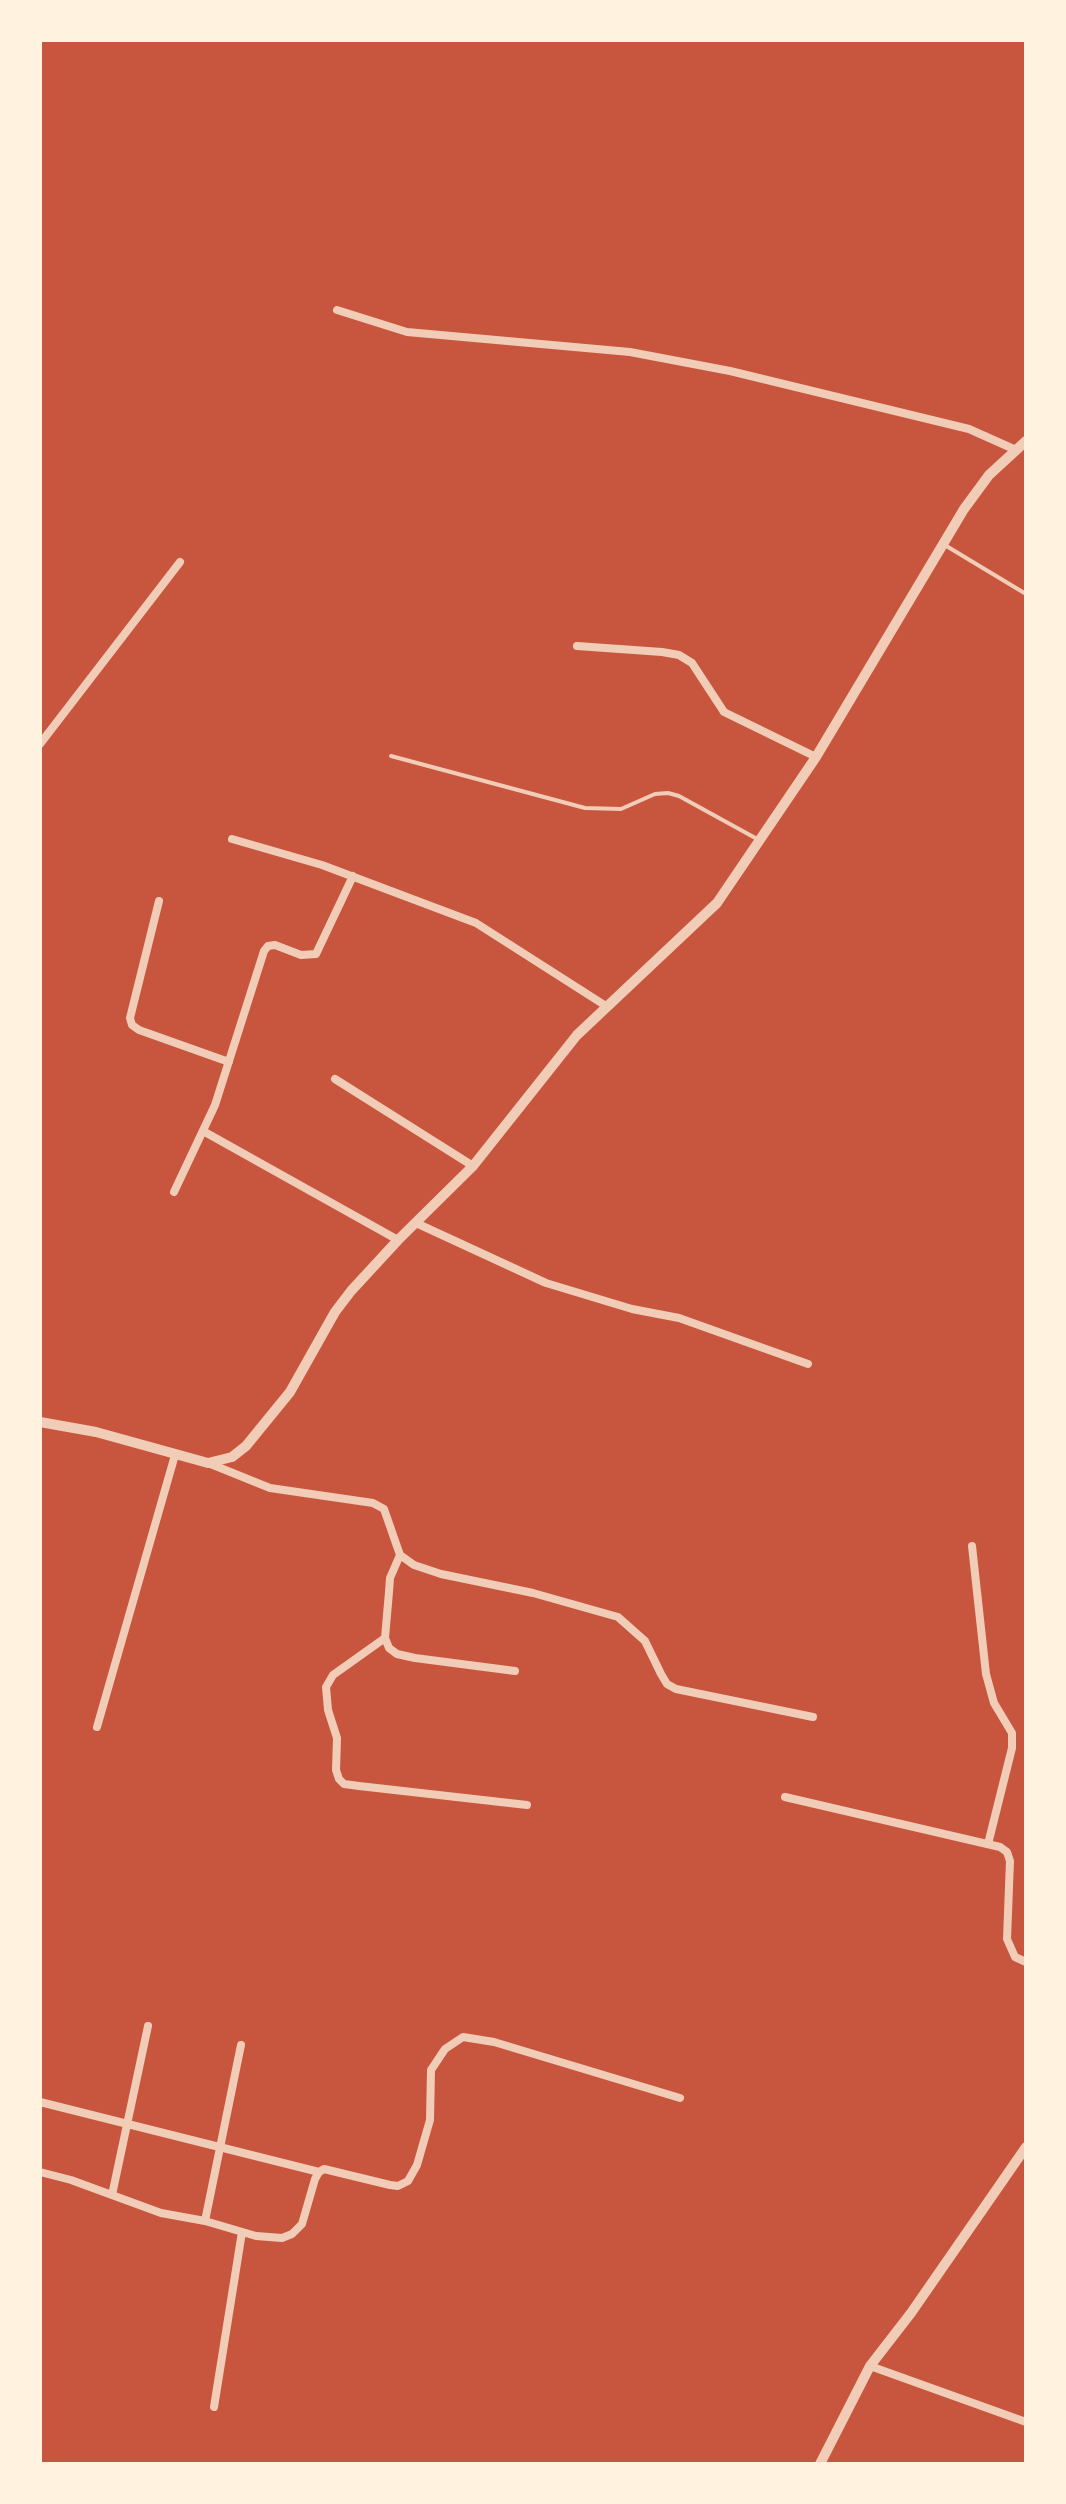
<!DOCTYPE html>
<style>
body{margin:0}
#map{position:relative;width:1066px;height:2504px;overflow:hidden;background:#c8553d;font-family:"Alegreya Sans",sans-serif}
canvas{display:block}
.frame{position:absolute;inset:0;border:42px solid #fff3e0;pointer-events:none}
</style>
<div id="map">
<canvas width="1066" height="2504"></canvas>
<div class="frame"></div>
</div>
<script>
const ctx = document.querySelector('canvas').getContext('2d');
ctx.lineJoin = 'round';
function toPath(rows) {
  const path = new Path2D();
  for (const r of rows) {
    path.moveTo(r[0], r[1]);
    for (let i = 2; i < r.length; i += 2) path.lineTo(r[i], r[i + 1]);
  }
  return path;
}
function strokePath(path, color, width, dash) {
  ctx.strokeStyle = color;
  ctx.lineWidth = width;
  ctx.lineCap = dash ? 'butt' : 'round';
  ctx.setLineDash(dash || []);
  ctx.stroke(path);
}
const service = toPath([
 [943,544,1026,594],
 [391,756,585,808,621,809,655,794,668,793,679,796,759,840]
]);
const minor = toPath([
 [337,310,407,332,630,352,730,371,969,429,1016,450],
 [577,646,662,652,679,655,692,663,724,712,816,757],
 [40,744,180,562],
 [232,839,322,865,476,923,606,1006],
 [159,901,130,1018,132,1025,139,1030,229,1062],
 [335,1079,473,1166],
 [203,1131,398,1240],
 [174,1192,215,1105,264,951,268,946,275,945,301,955,316,954,353,876],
 [416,1223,546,1283,632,1309,679,1318,808,1364],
 [208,1463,270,1488,373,1503,384,1509,400,1555,414,1565,441,1574,533,1593,618,1617,645,1641,661,1674,667,1684,676,1689,813,1717],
 [972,1546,986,1674,994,1703,1012,1733,1012,1748,988,1844],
 [400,1555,390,1578,389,1592,385,1638,389,1648,397,1654,415,1658,515,1671],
 [385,1638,333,1675,326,1687,328,1710,337,1738,336,1770,339,1779,344,1784,359,1786,527,1805],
 [97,1727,175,1455],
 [785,1797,1000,1847,1007,1852,1010,1861,1007,1939,1015,1957,1026,1962],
 [40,2102,319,2172],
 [40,2172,71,2180,161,2213,205,2221,256,2236,282,2238,292,2234,302,2224,315,2179,319,2172,324,2169,390,2185,398,2186,408,2181,417,2165,430,2120,431,2070,445,2049,463,2037,494,2042,680,2098],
 [112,2195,148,2026],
 [205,2221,241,2045],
 [870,2366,1026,2422],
 [214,2407,242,2232]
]);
const tertiary = toPath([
 [40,1422,96,1432,208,1463,232,1457,246,1446,290,1392,335,1312,351,1291,398,1240,473,1166,577,1035,717,903,816,757,964,509,989,475,1026,441],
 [820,2464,870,2366,911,2313,1026,2147]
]);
strokePath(service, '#f1ccb7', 4);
strokePath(minor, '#f1ccb7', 8);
strokePath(tertiary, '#f1ccb7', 10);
</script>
